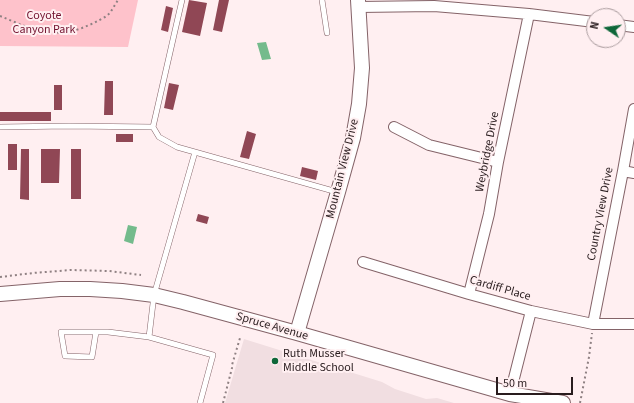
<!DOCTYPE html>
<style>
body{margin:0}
#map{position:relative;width:634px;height:403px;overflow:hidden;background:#ffeff1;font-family:"Source Sans 3",sans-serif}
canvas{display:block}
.north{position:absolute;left:586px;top:8px;width:40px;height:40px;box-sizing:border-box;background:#ffeff1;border:1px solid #a99b9d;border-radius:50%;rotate:283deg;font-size:11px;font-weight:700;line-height:16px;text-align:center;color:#291c1e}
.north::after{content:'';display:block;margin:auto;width:14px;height:18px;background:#0e6739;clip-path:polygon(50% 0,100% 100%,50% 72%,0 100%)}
.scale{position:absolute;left:496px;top:377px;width:77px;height:18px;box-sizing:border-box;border:2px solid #291c1e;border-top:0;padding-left:5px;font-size:12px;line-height:14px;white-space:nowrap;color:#291c1e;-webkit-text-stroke:3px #ffeff1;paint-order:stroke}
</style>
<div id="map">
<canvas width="634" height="403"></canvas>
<div class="north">N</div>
<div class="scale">50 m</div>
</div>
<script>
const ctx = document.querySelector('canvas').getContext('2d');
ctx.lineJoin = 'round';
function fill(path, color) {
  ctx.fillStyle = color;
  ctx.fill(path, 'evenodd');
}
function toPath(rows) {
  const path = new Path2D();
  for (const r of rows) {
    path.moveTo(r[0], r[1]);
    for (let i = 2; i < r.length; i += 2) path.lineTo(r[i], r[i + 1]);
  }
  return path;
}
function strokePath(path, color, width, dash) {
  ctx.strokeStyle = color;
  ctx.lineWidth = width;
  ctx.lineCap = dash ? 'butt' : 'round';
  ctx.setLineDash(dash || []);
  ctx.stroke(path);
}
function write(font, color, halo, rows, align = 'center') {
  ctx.font = font + ' "Source Sans 3",sans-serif';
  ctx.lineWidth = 4;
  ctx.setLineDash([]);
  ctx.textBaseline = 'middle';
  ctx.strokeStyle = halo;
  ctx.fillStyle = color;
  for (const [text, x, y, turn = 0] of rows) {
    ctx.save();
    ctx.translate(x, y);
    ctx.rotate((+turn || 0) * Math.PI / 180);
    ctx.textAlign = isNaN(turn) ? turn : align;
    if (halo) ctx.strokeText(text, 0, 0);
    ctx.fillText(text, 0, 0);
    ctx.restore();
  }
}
const built = toPath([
 [244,339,382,382,395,389,426,399,437,398,454,403,225,403]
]);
const green = toPath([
 [0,0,138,0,128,47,0,46]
]);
const water = toPath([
 [266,42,271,59,262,60,257,43],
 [128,225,137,227,133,244,124,241]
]);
const building = toPath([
 [189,0,207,3,200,36,182,32],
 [219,0,229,0,222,32,213,30],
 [166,6,173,8,168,32,161,30],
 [105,81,113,81,113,115,104,115],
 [169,83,179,85,173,110,164,108],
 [54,85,62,85,62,110,54,110],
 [0,112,51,112,51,121,0,121],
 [247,131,256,134,249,159,240,157],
 [116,134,133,134,133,142,116,142],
 [8,144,17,144,17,170,8,170],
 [21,149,29,149,29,200,20,199],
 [41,149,60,149,59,183,41,183],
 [71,149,81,149,81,199,71,199],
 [302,167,318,171,316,180,300,176],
 [198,214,209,217,207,224,196,221]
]);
const path = toPath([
 [0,16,34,30,43,32,67,33,82,28,94,23,105,17,110,13,118,0],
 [0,277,33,273,71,270,109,271,141,275],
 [223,403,232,368,232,365,240,338],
 [580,403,589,357,592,333]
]);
const lane = toPath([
 [182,0,153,127,159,137,177,147,337,192],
 [322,0,327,33],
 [0,127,69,126,153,127],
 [96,332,92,357,65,356,61,332,108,332,149,337,213,355,200,403],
 [149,337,154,295,195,152]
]);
const street = toPath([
 [359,7,434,6,529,14,594,22],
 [618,25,634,27],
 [394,127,429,145,498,162],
 [623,171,634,173],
 [363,262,469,294,531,311,593,324,634,324],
 [469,294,489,214,498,162,529,14],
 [593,324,623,171,634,109],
 [510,394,531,311]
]);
const secondary = toPath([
 [0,294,60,289,90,289,122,291,154,295,183,302,297,333,510,394,563,403],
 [297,333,338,192,353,138,359,104,362,68,358,0]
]);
const markers = [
 [275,361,4,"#0e6739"]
];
const parkNames = [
 ["Coyote",44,16],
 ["Canyon Park",44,30]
];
const streetNames = [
 ["Weybridge Drive",488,152,-79],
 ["Mountain View Drive",343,169,-76],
 ["Country View Drive",601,214,-79],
 ["Cardiff Place",500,289,16],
 ["Spruce Avenue",272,327,16]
];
const poiNames = [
 ["Ruth Musser",283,354],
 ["Middle School",283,368]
];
fill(built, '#f1dee1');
fill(green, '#fec2cb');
fill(water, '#74bb8c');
fill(building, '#904755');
strokePath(lane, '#846368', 6);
strokePath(street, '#846368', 12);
strokePath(secondary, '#846368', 16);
strokePath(path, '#8f8183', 2, [2, 3]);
strokePath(lane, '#fff', 5);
strokePath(street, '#fff', 10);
strokePath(secondary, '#fff', 14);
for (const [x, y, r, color] of markers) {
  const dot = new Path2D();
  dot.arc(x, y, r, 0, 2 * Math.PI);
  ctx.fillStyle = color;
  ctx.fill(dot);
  strokePath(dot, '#ffeff1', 1.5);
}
write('12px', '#72122f', '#ffeff1', parkNames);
write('12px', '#291c1e', '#ffeff1', streetNames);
write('12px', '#291c1e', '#ffeff1', poiNames, 'left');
</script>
